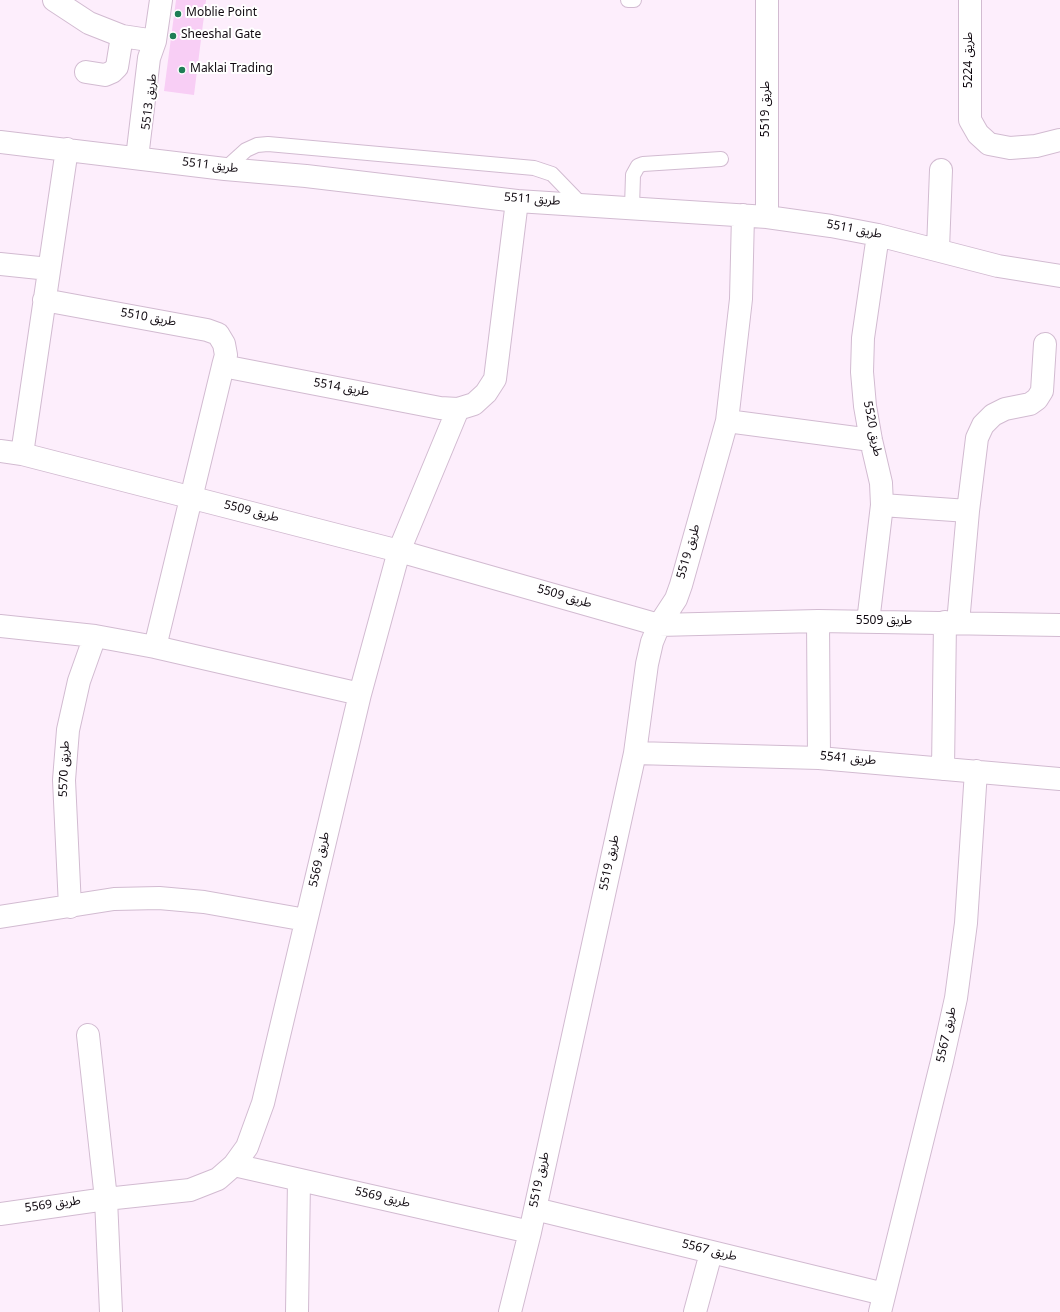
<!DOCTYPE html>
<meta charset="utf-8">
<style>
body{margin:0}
canvas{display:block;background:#fdeefc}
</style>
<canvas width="1060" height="1312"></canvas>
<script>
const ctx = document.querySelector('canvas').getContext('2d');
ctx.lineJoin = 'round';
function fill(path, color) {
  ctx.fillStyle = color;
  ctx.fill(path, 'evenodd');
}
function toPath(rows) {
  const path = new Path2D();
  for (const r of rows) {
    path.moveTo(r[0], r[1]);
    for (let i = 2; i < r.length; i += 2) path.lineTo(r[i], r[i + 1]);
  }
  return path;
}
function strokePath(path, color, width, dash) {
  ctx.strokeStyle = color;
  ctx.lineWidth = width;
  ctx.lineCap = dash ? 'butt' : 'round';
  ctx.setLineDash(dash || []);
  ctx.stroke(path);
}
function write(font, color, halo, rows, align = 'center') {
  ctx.font = font + ' Georgia,"Noto Sans Arabic",serif';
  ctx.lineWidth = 4;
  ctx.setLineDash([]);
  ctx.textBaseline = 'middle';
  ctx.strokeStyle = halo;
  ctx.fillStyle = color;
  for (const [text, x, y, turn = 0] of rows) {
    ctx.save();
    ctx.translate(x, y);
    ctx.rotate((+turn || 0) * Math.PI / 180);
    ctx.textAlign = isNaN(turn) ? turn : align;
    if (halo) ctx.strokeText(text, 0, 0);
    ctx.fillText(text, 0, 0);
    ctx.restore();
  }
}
const building = toPath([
 [176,0,206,0,194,95,164,91]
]);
const service = toPath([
 [628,0,634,0],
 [225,169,246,150,257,145,268,144,534,168,552,174,582,205],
 [632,207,633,175,638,166,643,164,721,159]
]);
const minor = toPath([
 [54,0,89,23,122,36,155,41],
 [767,0,767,217],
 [970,0,970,120,978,134,989,144,1010,148,1036,146,1060,140],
 [86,72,105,75,112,72,117,67,122,36],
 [0,142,225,169,306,176,517,201,767,217,831,226,878,235,998,266,1060,276],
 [137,158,149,58,155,41,161,0],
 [938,249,941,170],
 [0,264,49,269],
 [44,300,207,330,218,334,224,344,226,355,223,366,155,647],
 [223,366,440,408,458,409,474,404,486,393,495,379,517,201],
 [727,421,871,440],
 [0,451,22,454,399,551,659,625,818,621,1060,625],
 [22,454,67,149],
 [882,505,968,511],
 [818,621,819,758],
 [868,622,882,505,881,483,871,440,865,406,862,372,863,338,878,235],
 [958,623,968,511,977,438,983,425,993,415,1005,409,1030,404,1037,399,1042,391,1045,344],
 [0,626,95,636,155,647,360,694],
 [635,753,819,758,1060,779],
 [943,769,945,622],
 [70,907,64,780,68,730,79,681,95,636],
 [0,917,114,899,159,898,204,902,306,920],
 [88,1035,106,1199,111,1312],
 [234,1165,530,1232],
 [535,1209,884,1294],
 [0,1214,106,1199,190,1190,218,1179,234,1165,247,1147,263,1103,360,694,399,551,458,409],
 [297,1312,299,1180],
 [510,1312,530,1232,635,753,647,664,652,642,659,625,676,599,681,585,727,421,741,299,743,215],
 [695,1312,711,1253],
 [880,1312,942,1061,956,998,966,923,976,771]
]);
const markers = [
 [178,14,4,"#1e7e56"],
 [173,36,4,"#1e7e56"],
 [182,70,4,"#1e7e56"]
];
const poiNames = [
 ["Moblie Point",186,14],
 ["Sheeshal Gate",181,36],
 ["Maklai Trading",190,70]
];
const streetNames = [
 ["طريق 5224",970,60,-90],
 ["طريق 5513",151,102,-83],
 ["طريق 5519",767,109,-90],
 ["طريق 5511",210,167,7],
 ["طريق 5511",532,201,4],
 ["طريق 5511",854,231,11],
 ["طريق 5510",148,319,10],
 ["طريق 5514",341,389,10],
 ["طريق 5520",871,429,79],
 ["طريق 5509",251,513,14],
 ["طريق 5519",690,552,-74],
 ["طريق 5509",564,598,16],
 ["طريق 5509",884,622],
 ["طريق 5541",848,760,5],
 ["طريق 5570",66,769,-88],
 ["طريق 5569",321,860,-77],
 ["طريق 5519",611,863,-78],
 ["طريق 5567",948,1035,-78],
 ["طريق 5519",541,1180,-78],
 ["طريق 5569",382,1199,13],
 ["طريق 5569",53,1206,-8],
 ["طريق 5567",709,1252,14]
];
fill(building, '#f8cef5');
strokePath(service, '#d2bbd1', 16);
strokePath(minor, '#d2bbd1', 24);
strokePath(service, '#fff', 14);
strokePath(minor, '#fff', 22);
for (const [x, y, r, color] of markers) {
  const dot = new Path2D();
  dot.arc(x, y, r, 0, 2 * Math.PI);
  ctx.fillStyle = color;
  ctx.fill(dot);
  strokePath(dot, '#fff', 1.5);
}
write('12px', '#100910', '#fff', poiNames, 'left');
write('12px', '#100910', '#fff', streetNames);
</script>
